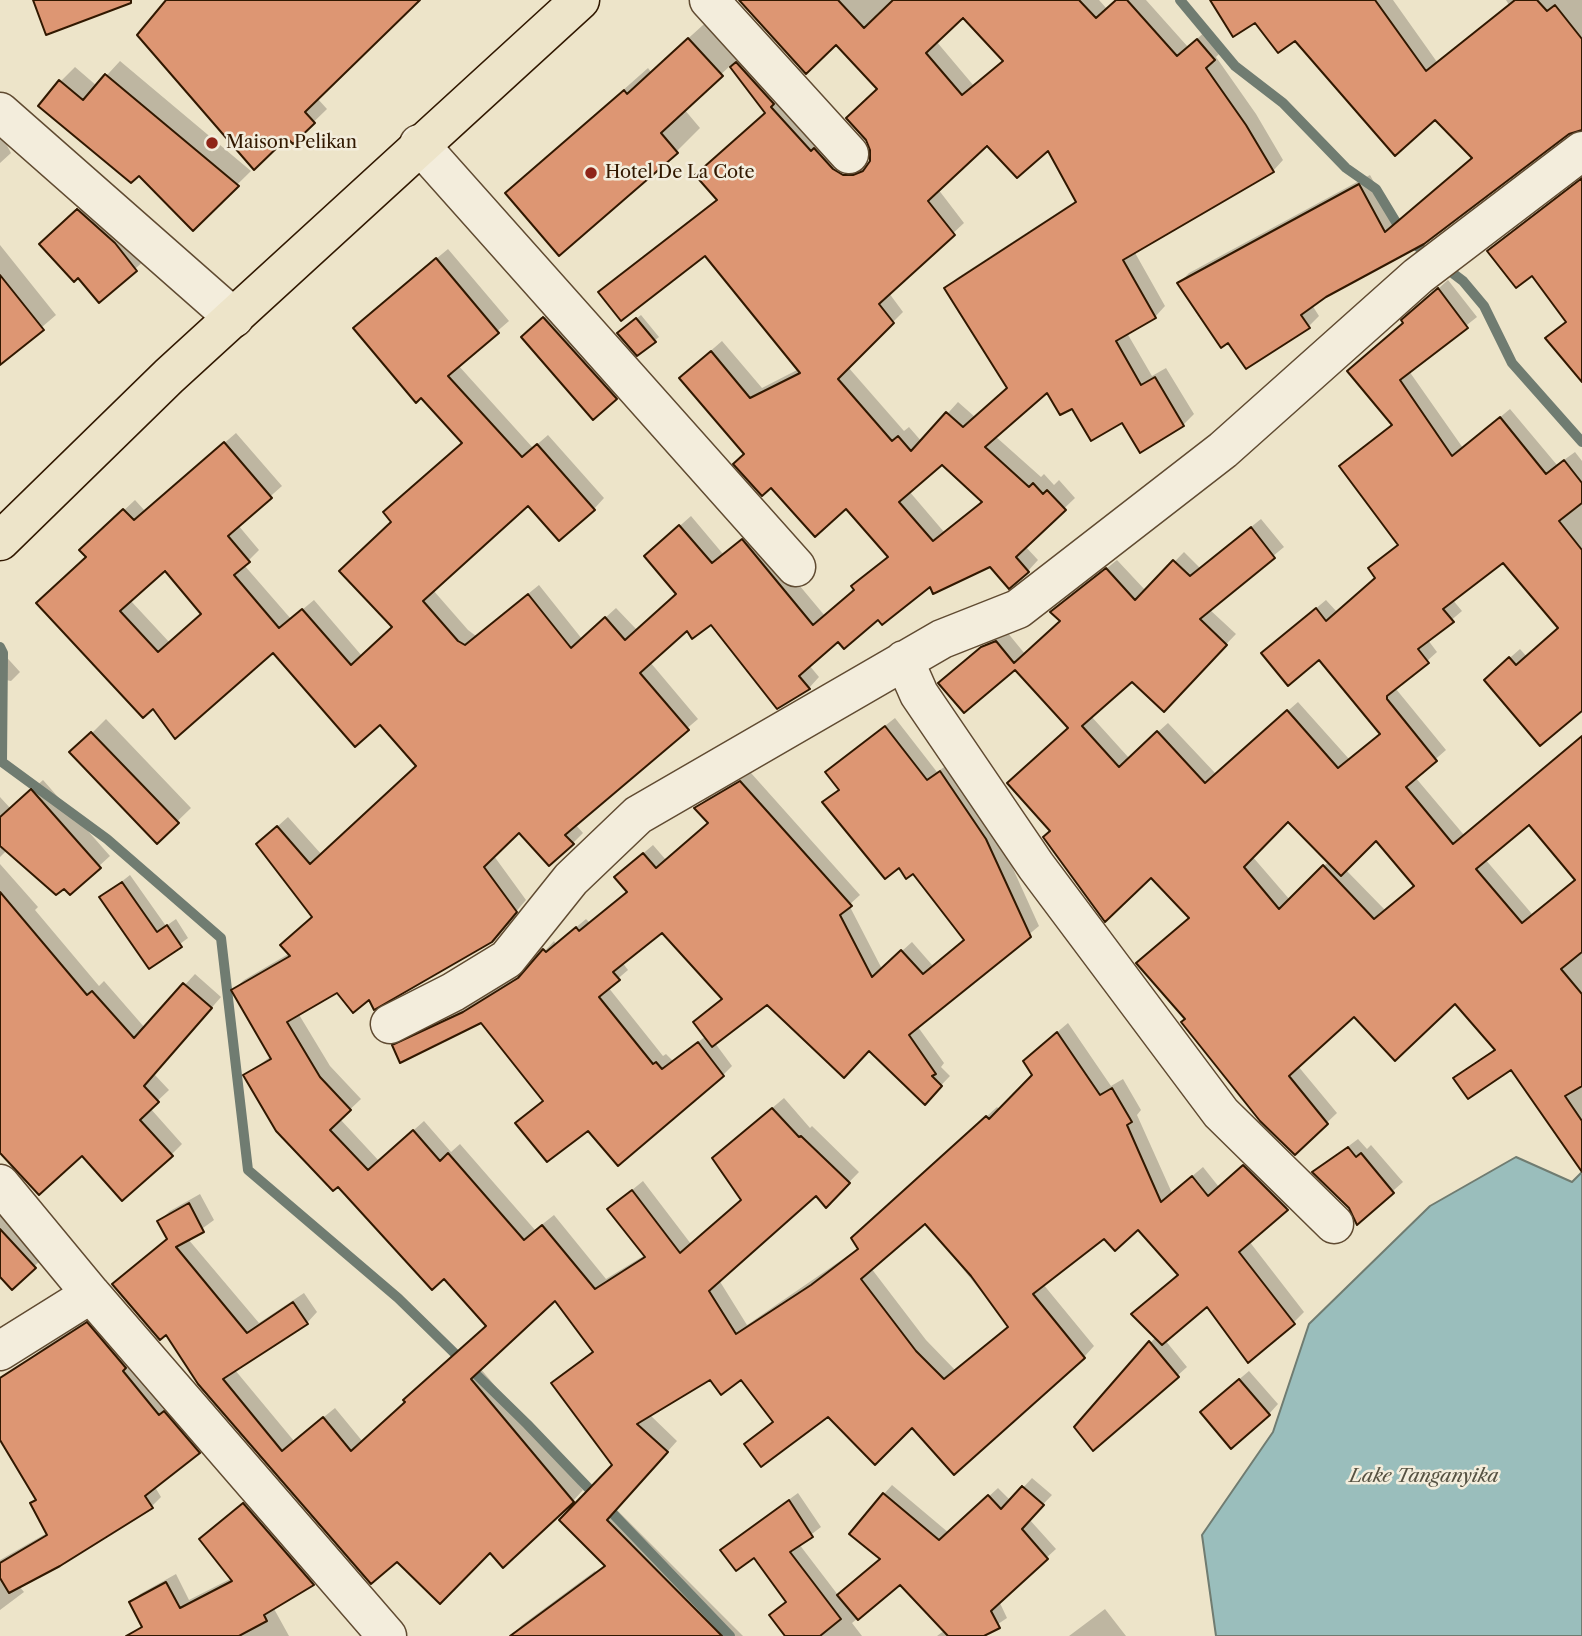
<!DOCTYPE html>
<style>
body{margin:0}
canvas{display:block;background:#ede4c9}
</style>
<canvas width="1582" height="1636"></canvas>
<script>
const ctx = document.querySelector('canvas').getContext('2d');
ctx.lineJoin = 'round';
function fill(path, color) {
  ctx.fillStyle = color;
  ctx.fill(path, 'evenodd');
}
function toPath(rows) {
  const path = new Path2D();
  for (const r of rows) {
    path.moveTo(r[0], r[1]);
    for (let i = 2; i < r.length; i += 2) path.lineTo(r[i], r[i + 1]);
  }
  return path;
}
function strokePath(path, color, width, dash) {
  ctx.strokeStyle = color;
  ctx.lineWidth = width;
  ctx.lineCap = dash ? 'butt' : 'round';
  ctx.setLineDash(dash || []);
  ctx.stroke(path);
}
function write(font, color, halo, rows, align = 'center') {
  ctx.font = font + ' "Libre Caslon Text",serif';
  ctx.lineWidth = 5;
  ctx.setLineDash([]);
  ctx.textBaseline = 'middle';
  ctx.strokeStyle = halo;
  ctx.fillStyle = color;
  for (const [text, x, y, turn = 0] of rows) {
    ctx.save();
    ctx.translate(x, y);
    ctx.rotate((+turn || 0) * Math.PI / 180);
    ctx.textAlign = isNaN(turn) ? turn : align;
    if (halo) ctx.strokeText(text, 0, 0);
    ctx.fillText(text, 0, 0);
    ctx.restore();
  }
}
const water = toPath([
 [1516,1157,1572,1182,1582,1172,1582,1636,1216,1636,1202,1535,1273,1432,1309,1324,1430,1206,1516,1157]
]);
const shadow = toPath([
 [168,0,417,0,317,98,327,109,293,142],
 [741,0,1099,0,1107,9,1117,0,1146,0,1188,47,1208,29,1224,49,1216,57,1256,114,1283,160,1273,171,1134,251,1165,306,1155,317,1127,333,1152,376,1166,368,1194,414,1183,425,1140,450,1123,421,1072,407,1048,391,995,436,1041,477,1044,474,1054,485,1059,480,1075,498,1025,546,1038,560,1028,571,990,565,930,584,838,640,809,665,819,677,809,688,711,622,687,629,650,662,698,719,575,824,583,833,573,843,519,830,494,856,526,900,491,941,369,998,337,991,298,1013,330,1066,361,1099,340,1119,379,1161,424,1121,451,1152,460,1144,535,1230,554,1215,606,1279,645,1255,609,1209,643,1181,691,1244,742,1199,725,1148,784,1098,810,1128,812,1126,859,1172,826,1206,816,1194,719,1280,747,1325,859,1248,863,1228,997,1107,1000,1110,1034,1075,1035,1051,1068,1023,1111,1086,1123,1079,1141,1110,1137,1115,1172,1193,1203,1167,1219,1187,1254,1156,1298,1198,1249,1241,1304,1312,1293,1323,1207,1305,1165,1340,1187,1367,1177,1376,1150,1343,1156,1337,1180,1274,1138,1227,1104,1237,1043,1284,1094,1346,1084,1357,912,1425,828,1415,746,1444,774,1420,741,1377,710,1378,649,1414,677,1441,616,1509,743,1636,677,1636,562,1520,615,1465,553,1383,594,1350,556,1298,480,1368,583,1490,573,1501,490,1550,397,1559,371,1582,124,1274,168,1238,159,1221,170,1211,200,1194,214,1220,188,1239,259,1323,304,1293,317,1312,307,1323,235,1370,294,1441,335,1408,363,1442,488,1325,245,1076,271,1056,233,990,244,980,290,953,314,916,269,834,288,817,322,855,418,766,380,723,273,651,175,736,88,557,92,540,135,500,145,511,236,433,282,486,238,525,259,550,244,565,291,619,314,600,362,656,394,627,393,522,463,442,366,317,448,249,509,321,458,365,533,448,548,435,604,498,594,509,528,503,433,590,468,630,476,636,539,585,582,639,616,608,637,630,678,593,657,546,691,516,723,554,753,530,825,616,856,589,853,586,864,576,889,556,846,507,746,454,691,368,722,341,762,388,799,369,705,253,611,282,718,199,767,112,731,65,684,109,700,128,677,151,507,193,648,68,651,72,713,16,853,165,870,163,872,148,848,118,879,89,836,43],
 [963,16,1004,60,974,86,936,41],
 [988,143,1048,148,1077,200,957,278,947,288,1009,387,975,417,958,402,922,442,909,427,904,431,848,367,903,312,889,293,964,223,938,189],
 [942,463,984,501,944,532,909,491],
 [165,568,203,614,170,643,130,600],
 [925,1222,1009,1326,955,1370,926,1340,871,1268],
 [1212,0,1393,0,1437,62,1509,5,1506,0,1582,0,1582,128,1568,132,1312,305,1319,316,1309,326,1246,367,1179,283,1189,273,1370,175,1396,223,1474,157,1435,117,1295,39],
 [120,61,251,171,193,228,61,81,75,67,97,86],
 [0,132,11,153,0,163],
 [1582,178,1582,380,1548,338,1568,320,1532,274,1490,251],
 [86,202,144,261,99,300,78,275,42,244],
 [0,245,56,315,0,363],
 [1448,280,1477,317,1409,371,1463,448,1510,409,1557,465,1575,452,1582,461,1582,709,1496,670,1520,649,1527,657,1560,628,1503,561,1452,599,1462,611,1428,640,1437,652,1396,689,1446,750,1415,777,1464,835,1582,737,1582,1158,1511,1068,1455,1078,1496,1048,1455,1002,1354,1014,1298,1066,1337,1113,1295,1153,1187,1018,1191,917,1151,875,1052,831,1070,728,1015,668,950,674,993,638,1007,632,1025,654,1062,621,1053,612,1117,560,1146,591,1184,552,1200,568,1261,519,1284,547,1209,609,1236,634,1164,709,1132,680,1091,716,1129,758,1168,723,1216,774,1298,702,1349,759,1381,733,1320,657,1273,644,1326,600,1337,612,1377,577,1370,568,1400,543,1341,466,1394,424,1405,322,1413,311],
 [1288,820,1329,861,1290,900,1252,856],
 [1529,822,1576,879,1532,914,1485,859],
 [1376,838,1415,885,1385,910,1345,869],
 [554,308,625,388,616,398,532,328],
 [641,315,659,337,654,341,623,329],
 [0,650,20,672,11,681,0,679],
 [895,718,937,772,950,763,995,829,1039,926,918,1027,944,1063,941,1067,950,1076,925,1102,869,1049,767,1003,715,1043,732,1066,723,1075,588,1128,545,1100,481,1021,394,1046,403,1036,474,1003,527,970,554,941,556,944,586,919,590,923,629,891,626,868,653,845,666,860,710,822,697,808,706,799,751,773,860,895,849,905,882,969,912,942,933,966,966,939,913,872,899,865,825,802,840,788,837,763],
 [662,930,724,998,696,1022,706,1036,673,1061,666,1054,663,1056,608,987,628,970,622,962],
 [106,719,191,808,157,841,86,739],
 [43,780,110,856,99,866,7,850,0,857,0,797,11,809],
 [0,864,38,907,35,910,99,986,104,981,145,1028,195,974,221,997,154,1074,169,1090,150,1108,182,1144,171,1155,0,1150],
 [130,875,166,926,176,919,188,938,149,967,102,897],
 [1358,1139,1367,1149,1371,1145,1403,1182,1358,1222,1351,1207,1314,1172],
 [0,1204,44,1257,12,1288,3,1277,0,1280],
 [97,1314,208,1443,155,1487,161,1497,152,1506,19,1586,24,1592,0,1610,0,1560,47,1533,32,1503,37,1498,0,1436,0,1383,42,1349],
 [1249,1371,1278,1404,1269,1414,1211,1403],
 [1032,1478,1052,1495,1029,1519,1056,1549,999,1601,1007,1618,980,1636,937,1636,945,1630,900,1583,852,1623,862,1636,788,1636,788,1601,755,1555,731,1542,798,1493,821,1527,799,1544,838,1595,882,1558,884,1494,892,1485,949,1533,998,1488,1011,1501],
 [253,1495,322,1575,313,1584,273,1607,289,1636,149,1636,131,1603,140,1594,176,1574,189,1600,232,1578,201,1539],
 [595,1571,644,1636,512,1636,522,1625],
 [1105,1609,1126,1636,1069,1636]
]);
const stream = toPath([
 [1180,0,1235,66,1283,103,1346,168,1376,189,1405,237,1463,281,1484,306,1512,363,1582,442],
 [0,647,3,653,2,762,107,839,221,938,248,1170,398,1298,527,1424,730,1636]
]);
const building = toPath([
 [33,0,131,0,131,3,46,35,33,0],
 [166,0,420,0,305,112,315,123,293,144,287,138,254,170,137,35,166,0],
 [739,0,838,0,864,28,893,0,1079,0,1096,18,1116,0,1127,0,1177,56,1197,39,1215,60,1206,68,1246,125,1274,172,1123,260,1156,318,1116,341,1141,385,1155,377,1184,426,1140,453,1122,423,1091,441,1072,409,1060,415,1047,393,985,447,1029,487,1033,483,1043,494,1047,490,1066,510,1016,557,1029,572,1009,589,990,567,933,594,930,587,882,625,878,620,844,649,838,642,799,676,810,689,777,709,711,625,692,639,687,631,640,673,689,730,565,835,574,844,549,866,519,833,484,867,517,912,492,942,374,1010,369,1000,353,1013,337,993,287,1022,320,1077,351,1110,330,1130,368,1170,413,1130,440,1161,448,1153,524,1240,542,1225,595,1289,645,1257,607,1209,632,1190,680,1253,741,1200,712,1158,772,1108,799,1137,801,1136,850,1183,826,1208,816,1196,709,1291,736,1334,811,1285,858,1249,851,1238,986,1116,989,1119,1032,1075,1023,1061,1057,1032,1100,1095,1112,1088,1132,1122,1127,1125,1161,1202,1192,1176,1208,1196,1243,1165,1288,1210,1239,1252,1295,1324,1248,1363,1207,1307,1162,1345,1131,1314,1178,1275,1138,1230,1115,1251,1104,1239,1033,1294,1085,1358,954,1475,912,1428,875,1465,828,1417,761,1467,744,1444,773,1422,741,1380,721,1395,710,1380,637,1424,668,1452,607,1520,722,1636,510,1636,605,1566,559,1520,612,1465,551,1383,593,1352,555,1301,471,1379,574,1502,503,1568,490,1553,440,1604,397,1562,371,1584,198,1384,166,1335,160,1340,112,1284,167,1239,157,1221,189,1203,204,1232,176,1247,247,1333,293,1302,308,1324,223,1379,282,1451,323,1417,351,1451,405,1402,403,1400,486,1326,444,1279,432,1290,338,1187,333,1191,276,1131,243,1075,271,1059,231,990,290,956,280,945,312,917,256,844,277,826,310,864,416,766,380,725,355,747,273,653,175,739,153,709,143,718,36,603,86,557,79,550,123,509,134,520,224,442,272,498,228,536,250,562,234,575,279,628,302,609,351,665,392,627,339,571,391,522,383,512,462,443,421,398,416,403,353,328,436,258,499,333,448,376,522,457,537,444,595,510,559,541,528,506,423,601,458,641,465,645,528,594,571,648,605,617,625,640,676,594,644,556,679,525,712,563,742,539,813,625,854,590,851,586,888,557,846,509,815,537,771,488,762,496,733,464,744,454,679,378,711,351,750,398,800,373,705,256,621,321,598,292,717,200,695,175,765,113,730,67,736,62,774,104,771,107,811,151,814,148,833,169,843,175,853,175,863,171,870,161,870,150,866,140,846,118,877,89,836,45,806,74,739,0],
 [963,18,1003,61,962,95,926,53,963,18],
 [987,146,1017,178,1048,151,1076,202,944,288,1007,388,963,427,946,412,911,451,898,436,892,441,838,379,894,323,879,304,955,235,928,201,987,146],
 [942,465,982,502,933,541,899,502,942,465],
 [165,571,201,614,158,652,120,611,165,571],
 [925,1224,971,1276,1008,1327,944,1379,916,1351,861,1279,925,1224],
 [1210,0,1375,0,1426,71,1515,0,1537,0,1547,11,1555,5,1582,39,1582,130,1569,134,1424,244,1326,297,1301,315,1310,328,1246,369,1228,343,1221,348,1177,283,1359,184,1385,232,1472,158,1435,120,1395,156,1295,41,1278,53,1255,23,1233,37,1210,0],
 [688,38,723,76,661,133,678,153,559,256,505,193,624,90,627,94,688,38],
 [105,74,239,186,193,231,139,176,131,183,38,106,59,80,83,100,105,74],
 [1582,178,1582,382,1545,338,1566,322,1532,276,1516,288,1487,251,1582,178],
 [77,209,115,243,137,271,99,303,78,278,74,282,39,244,77,209],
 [0,275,44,330,0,365,0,275],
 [1438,288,1468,328,1400,380,1452,456,1500,417,1546,474,1564,460,1582,483,1582,503,1559,521,1582,550,1582,711,1540,746,1484,680,1509,657,1516,665,1558,628,1503,563,1443,609,1454,622,1418,649,1429,663,1387,696,1387,699,1437,761,1406,787,1453,844,1582,736,1582,952,1561,969,1582,994,1582,1086,1565,1096,1582,1121,1582,1172,1511,1070,1468,1099,1453,1078,1495,1050,1455,1004,1395,1061,1354,1017,1289,1076,1328,1124,1295,1155,1260,1121,1181,1022,1185,1019,1136,963,1189,918,1151,878,1105,922,1043,837,1050,831,1007,783,1068,728,1015,670,964,713,938,683,981,647,996,641,1014,663,1060,621,1050,612,1106,568,1135,600,1173,560,1190,576,1251,527,1275,558,1200,619,1227,645,1164,712,1132,682,1082,726,1119,767,1157,731,1205,783,1287,710,1338,768,1380,734,1319,660,1288,686,1261,653,1316,608,1326,621,1375,578,1368,568,1398,545,1339,466,1392,425,1347,371,1403,323,1401,320,1438,288],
 [1288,822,1341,876,1376,841,1414,886,1374,919,1323,865,1279,909,1244,867,1288,822],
 [1529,825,1575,880,1522,923,1476,869,1529,825],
 [543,317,617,399,593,420,521,337,543,317],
 [636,318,656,342,637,356,617,333,636,318],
 [885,726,927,780,940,771,986,839,1031,937,909,1035,936,1074,932,1076,942,1086,925,1105,869,1051,844,1078,767,1005,712,1047,693,1022,722,999,662,933,613,972,620,980,599,997,653,1064,656,1062,662,1069,698,1042,724,1076,618,1166,588,1131,547,1162,515,1123,543,1101,481,1023,400,1063,392,1045,463,1012,518,978,543,949,546,952,576,927,579,931,627,892,614,877,643,853,656,868,708,823,694,808,740,781,852,906,840,915,872,977,901,950,923,974,964,940,913,874,906,879,899,868,885,879,822,802,839,790,825,772,885,726],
 [91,732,179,823,157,844,69,752,91,732],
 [31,789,101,868,70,895,64,889,56,895,0,846,0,817,31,789],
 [122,882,157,932,167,925,182,947,149,969,99,897,122,882],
 [0,892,87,995,92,991,134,1038,183,983,212,1008,144,1086,159,1102,140,1120,173,1156,122,1201,82,1156,39,1195,0,1153,0,892],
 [1348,1147,1356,1157,1361,1153,1394,1193,1357,1225,1349,1208,1312,1172,1348,1147],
 [0,1229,36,1268,12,1290,0,1277,0,1229],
 [87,1322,126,1368,123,1371,159,1415,164,1411,200,1453,145,1496,153,1508,60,1566,9,1593,0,1578,0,1563,47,1535,30,1503,36,1500,0,1440,0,1378,87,1322],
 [1149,1341,1179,1377,1093,1451,1074,1427,1149,1341],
 [1239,1379,1270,1415,1231,1449,1200,1412,1239,1379],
 [1022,1486,1044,1505,1022,1529,1048,1559,991,1611,1000,1628,984,1636,948,1636,900,1585,858,1620,837,1595,880,1559,849,1534,883,1493,939,1540,988,1495,1001,1509,1022,1486],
 [789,1500,813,1537,790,1552,841,1619,820,1636,785,1636,769,1615,786,1602,754,1558,736,1571,720,1550,789,1500],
 [243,1503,314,1585,264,1615,267,1621,239,1636,126,1636,142,1627,129,1602,166,1582,180,1608,232,1581,199,1539,243,1503]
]);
const minor = toPath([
 [709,0,849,154],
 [0,112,234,318],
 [419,144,796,567],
 [904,660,919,694,1036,866,1221,1113,1334,1224],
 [390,1024,453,992,507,959,571,879,638,815,942,639,1018,609,1223,450,1418,276,1582,151],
 [0,1184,91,1294,387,1636],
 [0,1351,91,1294]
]);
const highway = toPath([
 [0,541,169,376,580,0]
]);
const markers = [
 [212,143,7,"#8f2418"],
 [591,173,7,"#8f2418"]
];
const poiNames = [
 ["Maison Pelikan",226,143],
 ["Hotel De La Cote",605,173]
];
const waterNames = [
 ["Lake Tanganyika",1424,1477]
];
fill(water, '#9abebc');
strokePath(water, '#707c71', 2);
fill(shadow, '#0003');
strokePath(stream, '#707c71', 10);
fill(building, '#dd9673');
strokePath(building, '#311800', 2);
strokePath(minor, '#604b32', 41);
strokePath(highway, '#311800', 41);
strokePath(minor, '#f3eddc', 38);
strokePath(highway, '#ede4c9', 38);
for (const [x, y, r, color] of markers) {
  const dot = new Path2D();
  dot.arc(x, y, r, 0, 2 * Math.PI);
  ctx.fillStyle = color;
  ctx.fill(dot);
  strokePath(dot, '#f3eddc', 2.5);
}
write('18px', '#311800', '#f3eddc', poiNames, 'left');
write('italic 19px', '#565242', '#f3eddc', waterNames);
</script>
